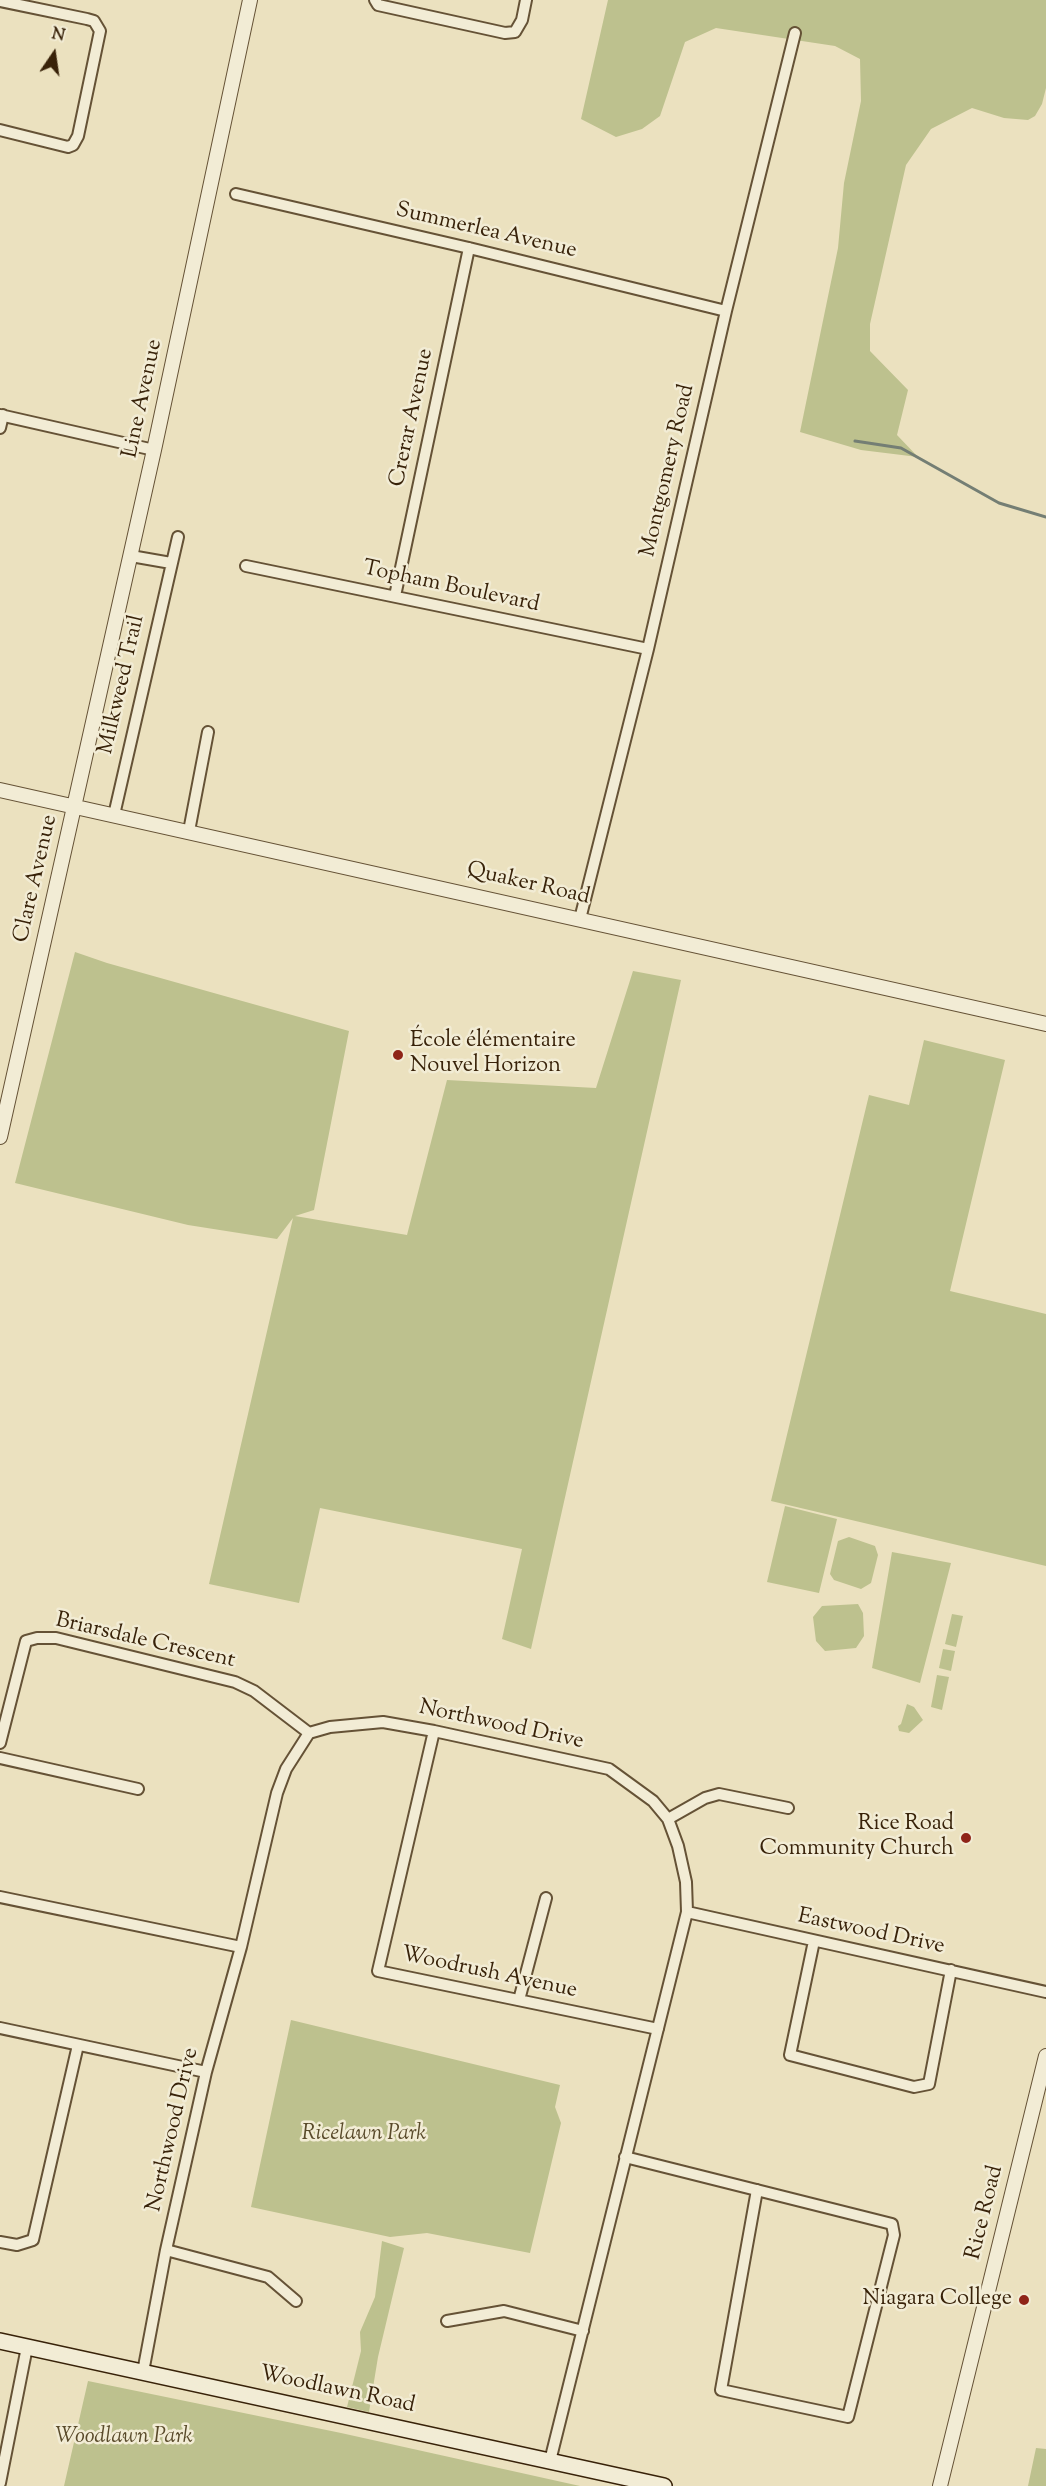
<!DOCTYPE html>
<meta charset="utf-8">
<style>
body{margin:0}
#map{position:relative;width:1046px;height:2486px;overflow:hidden;background:#ebe1bf;font-family:"Sorts Mill Goudy",serif}
canvas{display:block}
.north{position:absolute;left:24px;top:24px;width:60px;height:60px;-webkit-text-stroke:4px #f2ecd5;paint-order:stroke;rotate:13deg;font-size:16px;font-weight:700;line-height:24px;text-align:center;color:#382209}
.north::after{content:'';display:block;margin:auto;width:21px;height:27px;background:#382209;clip-path:polygon(50% 0,100% 100%,50% 72%,0 100%)}
</style>
<div id="map">
<canvas width="1046" height="2486"></canvas>
<div class="north">N</div>
</div>
<script>
const ctx = document.querySelector('canvas').getContext('2d');
ctx.lineJoin = 'round';
function fill(path, color) {
  ctx.fillStyle = color;
  ctx.fill(path, 'evenodd');
}
function toPath(rows) {
  const path = new Path2D();
  for (const r of rows) {
    path.moveTo(r[0], r[1]);
    for (let i = 2; i < r.length; i += 2) path.lineTo(r[i], r[i + 1]);
  }
  return path;
}
function strokePath(path, color, width, dash) {
  ctx.strokeStyle = color;
  ctx.lineWidth = width;
  ctx.lineCap = dash ? 'butt' : 'round';
  ctx.setLineDash(dash || []);
  ctx.stroke(path);
}
function write(font, color, halo, rows, align = 'center') {
  ctx.font = font + ' "Sorts Mill Goudy",serif';
  ctx.lineWidth = 5;
  ctx.setLineDash([]);
  ctx.textBaseline = 'middle';
  ctx.strokeStyle = halo;
  ctx.fillStyle = color;
  for (const [text, x, y, turn = 0] of rows) {
    ctx.save();
    ctx.translate(x, y);
    ctx.rotate((+turn || 0) * Math.PI / 180);
    ctx.textAlign = isNaN(turn) ? turn : align;
    if (halo) ctx.strokeText(text, 0, 0);
    ctx.fillText(text, 0, 0);
    ctx.restore();
  }
}
const green = toPath([
 [608,0,1046,0,1046,88,1042,104,1035,116,1028,120,1004,118,972,108,931,129,906,165,870,324,870,351,908,390,897,435,918,457,861,450,800,432,838,248,844,183,861,101,860,59,835,46,716,28,685,42,660,116,642,129,616,137,581,119],
 [75,952,107,963,349,1031,314,1210,295,1216,407,1235,447,1080,596,1088,633,971,681,980,531,1649,502,1639,522,1549,320,1508,299,1603,209,1584,293,1218,277,1239,188,1225,15,1183],
 [924,1040,1005,1060,950,1291,1046,1314,1046,1566,771,1501,869,1095,909,1105],
 [785,1506,837,1519,819,1593,767,1582],
 [849,1537,875,1546,878,1555,871,1583,861,1589,834,1580,830,1574,838,1541],
 [892,1552,951,1563,920,1683,872,1668],
 [858,1604,863,1613,864,1636,856,1648,825,1651,816,1641,813,1617,822,1606],
 [952,1614,963,1616,956,1647,945,1644],
 [943,1649,955,1651,951,1671,939,1668],
 [937,1675,949,1677,942,1710,931,1707],
 [907,1704,914,1707,923,1720,909,1733,899,1731,898,1726,901,1724],
 [291,2020,560,2085,555,2107,561,2123,530,2253,427,2233,390,2237,251,2207],
 [382,2241,404,2248,378,2357,369,2412,347,2407,361,2351,360,2332,375,2297],
 [88,2381,341,2433,580,2486,64,2486],
 [1036,2448,1046,2449,1046,2486,1028,2486]
]);
const stream = toPath([
 [855,441,901,448,999,503,1046,517]
]);
const minor = toPath([
 [375,0,378,5,505,33,515,32,522,20,526,0],
 [0,1,87,19,94,21,100,31,78,136,73,145,68,147,0,130],
 [236,194,469,248,726,311],
 [0,415,154,450],
 [0,428,3,415],
 [131,556,171,563],
 [246,566,648,649],
 [395,596,469,248],
 [114,815,178,537],
 [189,831,208,732],
 [580,919,648,649,726,311,795,33],
 [434,1731,378,1971,658,2029],
 [0,1743,26,1641,37,1638,56,1638,235,1682,254,1691,309,1733],
 [0,1758,138,1789],
 [668,1819,705,1798,719,1794,788,1808],
 [0,1897,241,1947],
 [687,1912,1046,1992],
 [814,1941,790,2055,914,2087,929,2084,951,1970],
 [519,2000,546,1898],
 [0,2028,206,2072],
 [625,2157,892,2224,894,2235,848,2417,721,2390,757,2190],
 [0,2242,17,2245,33,2240,78,2045],
 [166,2250,268,2277,296,2301],
 [447,2321,504,2311,583,2331],
 [143,2372,166,2250,206,2072,241,1947,277,1793,286,1769,309,1733,330,1727,383,1722,434,1731,609,1769,653,1801,668,1819,678,1846,686,1882,687,1912,550,2461],
 [0,2483,27,2347]
]);
const tertiary = toPath([
 [0,790,1046,1024],
 [0,1137,154,450,250,0],
 [940,2486,1046,2056]
]);
const secondary = toPath([
 [0,2341,664,2486]
]);
const markers = [
 [398,1055,6,"#8f2418"],
 [966,1838,6,"#8f2418"],
 [1024,2300,6,"#8f2418"]
];
const streetNames = [
 ["Summerlea Avenue",486,232,13],
 ["Line Avenue",144,399,-78],
 ["Crerar Avenue",413,418,-78],
 ["Montgomery Road",669,471,-77],
 ["Topham Boulevard",451,588,12],
 ["Milkweed Trail",123,685,-77],
 ["Clare Avenue",37,879,-77],
 ["Quaker Road",528,885,13],
 ["Briarsdale Crescent",145,1642,13],
 ["Northwood Drive",501,1726,12],
 ["Eastwood Drive",871,1933,12],
 ["Woodrush Avenue",489,1974,12],
 ["Northwood Drive",174,2130,-77],
 ["Rice Road",986,2213,-76],
 ["Woodlawn Road",337,2391,12]
];
const poiNames = [
 ["École élémentaire",410,1042,"left"],
 ["Nouvel Horizon",410,1067,"left"],
 ["Rice Road",954,1825],
 ["Community Church",954,1850],
 ["Niagara College",1012,2300]
];
const parkNames = [
 ["Ricelawn Park",364,2135],
 ["Woodlawn Park",124,2438]
];
fill(green, '#bdc18e');
strokePath(stream, '#747e74', 3);
strokePath(minor, '#655236', 14);
strokePath(tertiary, '#655236', 16);
strokePath(secondary, '#382209', 18);
strokePath(minor, '#f2ecd5', 10);
strokePath(tertiary, '#f2ecd5', 14);
strokePath(secondary, '#f2ecd5', 15);
for (const [x, y, r, color] of markers) {
  const dot = new Path2D();
  dot.arc(x, y, r, 0, 2 * Math.PI);
  ctx.fillStyle = color;
  ctx.fill(dot);
  strokePath(dot, '#f2ecd5', 2);
}
write('22px', '#382209', '#f2ecd5', streetNames);
write('22px', '#382209', '#f2ecd5', poiNames, 'right');
write('italic 22px', '#594a2a', '#f2ecd5', parkNames);
</script>
